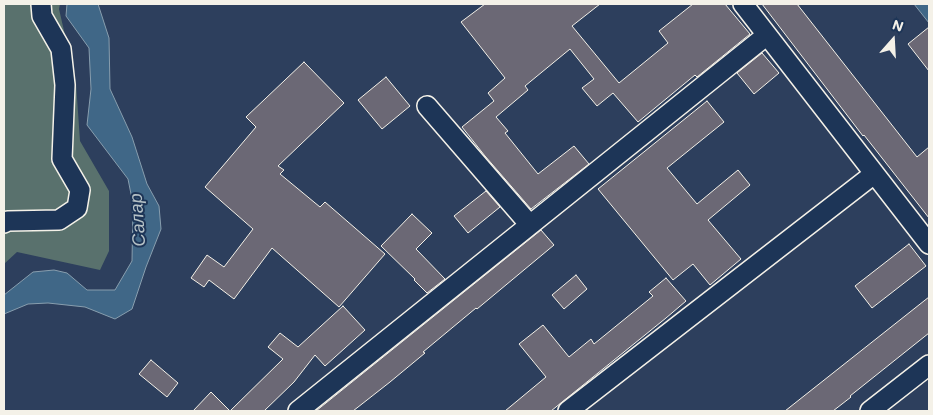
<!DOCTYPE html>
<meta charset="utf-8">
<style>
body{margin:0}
#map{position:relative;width:933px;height:415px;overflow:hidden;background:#2d3f5d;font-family:Mali,sans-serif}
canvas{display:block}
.frame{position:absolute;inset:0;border:5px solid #f4f1e8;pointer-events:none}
.north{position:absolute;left:868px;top:15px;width:50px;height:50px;-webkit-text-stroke:4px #1d3557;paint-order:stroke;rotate:19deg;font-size:14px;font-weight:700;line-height:20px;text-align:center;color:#f4f1e8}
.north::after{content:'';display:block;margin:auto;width:18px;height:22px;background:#f4f1e8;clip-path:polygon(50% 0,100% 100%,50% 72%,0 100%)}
</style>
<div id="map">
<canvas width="933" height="415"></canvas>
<div class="frame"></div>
<div class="north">N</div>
</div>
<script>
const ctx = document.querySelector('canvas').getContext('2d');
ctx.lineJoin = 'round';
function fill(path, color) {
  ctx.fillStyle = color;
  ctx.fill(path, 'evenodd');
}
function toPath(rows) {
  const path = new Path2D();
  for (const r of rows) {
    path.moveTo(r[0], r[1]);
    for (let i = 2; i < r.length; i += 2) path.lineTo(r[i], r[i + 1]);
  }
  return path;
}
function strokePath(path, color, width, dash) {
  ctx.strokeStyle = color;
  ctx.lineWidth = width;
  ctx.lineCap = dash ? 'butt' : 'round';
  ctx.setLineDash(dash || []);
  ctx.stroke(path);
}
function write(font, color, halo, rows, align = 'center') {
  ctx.font = font + ' Mali,sans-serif';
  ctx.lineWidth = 4;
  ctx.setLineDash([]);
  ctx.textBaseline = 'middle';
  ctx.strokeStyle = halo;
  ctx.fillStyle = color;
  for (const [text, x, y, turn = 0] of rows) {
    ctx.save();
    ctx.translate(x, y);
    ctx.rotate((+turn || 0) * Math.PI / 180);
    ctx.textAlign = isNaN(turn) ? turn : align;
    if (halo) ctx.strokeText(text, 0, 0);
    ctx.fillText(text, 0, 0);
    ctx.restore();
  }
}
const green = toPath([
 [4,4,60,4,59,9,76,83,80,141,109,191,109,251,100,270,17,252,4,264]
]);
const water = toPath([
 [67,4,98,4,109,38,110,89,132,137,147,184,159,206,161,229,146,267,132,309,115,319,85,307,48,303,28,304,4,314,4,295,33,272,54,270,67,273,87,290,115,290,132,261,133,204,128,179,87,125,91,89,89,48,66,16,67,4],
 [914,4,929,4,929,23,914,4]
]);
const building = toPath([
 [485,4,600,4,572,26,619,83,668,43,659,31,693,4,725,4,750,34,697,77,695,75,638,122,613,93,597,106,582,88,594,79,570,49,525,86,528,90,496,117,508,131,505,133,538,174,574,146,589,164,531,209,485,156,462,127,494,101,488,93,505,78,461,22,485,4],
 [762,4,797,4,917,157,929,147,929,218,864,135,863,136,762,4],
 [929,27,929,71,908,44,929,27],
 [762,53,779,73,754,94,737,73,762,53],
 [304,62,344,103,278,166,284,170,280,174,320,207,325,202,385,254,339,307,272,248,234,299,209,280,204,287,191,278,207,255,224,267,253,229,205,187,256,127,246,117,304,62],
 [386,77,410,106,382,129,358,100,386,77],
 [707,101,724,122,667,168,697,204,738,170,750,185,708,220,741,259,710,285,693,264,673,280,598,189,707,101],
 [486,191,500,207,468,233,454,216,486,191],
 [412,214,432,233,416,249,445,279,427,293,414,280,415,279,381,246,412,214],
 [541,230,554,245,477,309,476,308,423,352,425,353,390,382,353,411,316,411,541,230],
 [909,244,926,266,872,308,855,286,909,244],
 [576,275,587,289,564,309,552,295,576,275],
 [666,278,686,301,666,318,551,411,505,411,546,377,519,344,543,325,569,357,591,339,594,344,653,296,649,292,666,278],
 [929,297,929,333,850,396,851,397,833,411,785,411,929,297],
 [343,306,365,330,325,366,315,355,294,382,264,411,193,411,211,392,230,411,283,359,268,347,280,333,298,347,343,306],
 [151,360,178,383,167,397,139,374,151,360]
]);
const minor = toPath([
 [743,4,929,244],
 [427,106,530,225],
 [4,223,8,221,59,220,77,208,80,190,62,159,65,85,61,49,42,16,41,4],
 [298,411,767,35],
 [568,411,874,174],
 [870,411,929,365]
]);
const waterNames = [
 ["Салар",138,220,-94]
];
fill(green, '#59716d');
fill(water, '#406787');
strokePath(water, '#889eae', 1);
fill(building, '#6b6875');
strokePath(building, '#f4f1e8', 1);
strokePath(minor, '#f4f1e8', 22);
strokePath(minor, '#1d3557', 19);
write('italic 18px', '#b5c1c6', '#1d3557', waterNames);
</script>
